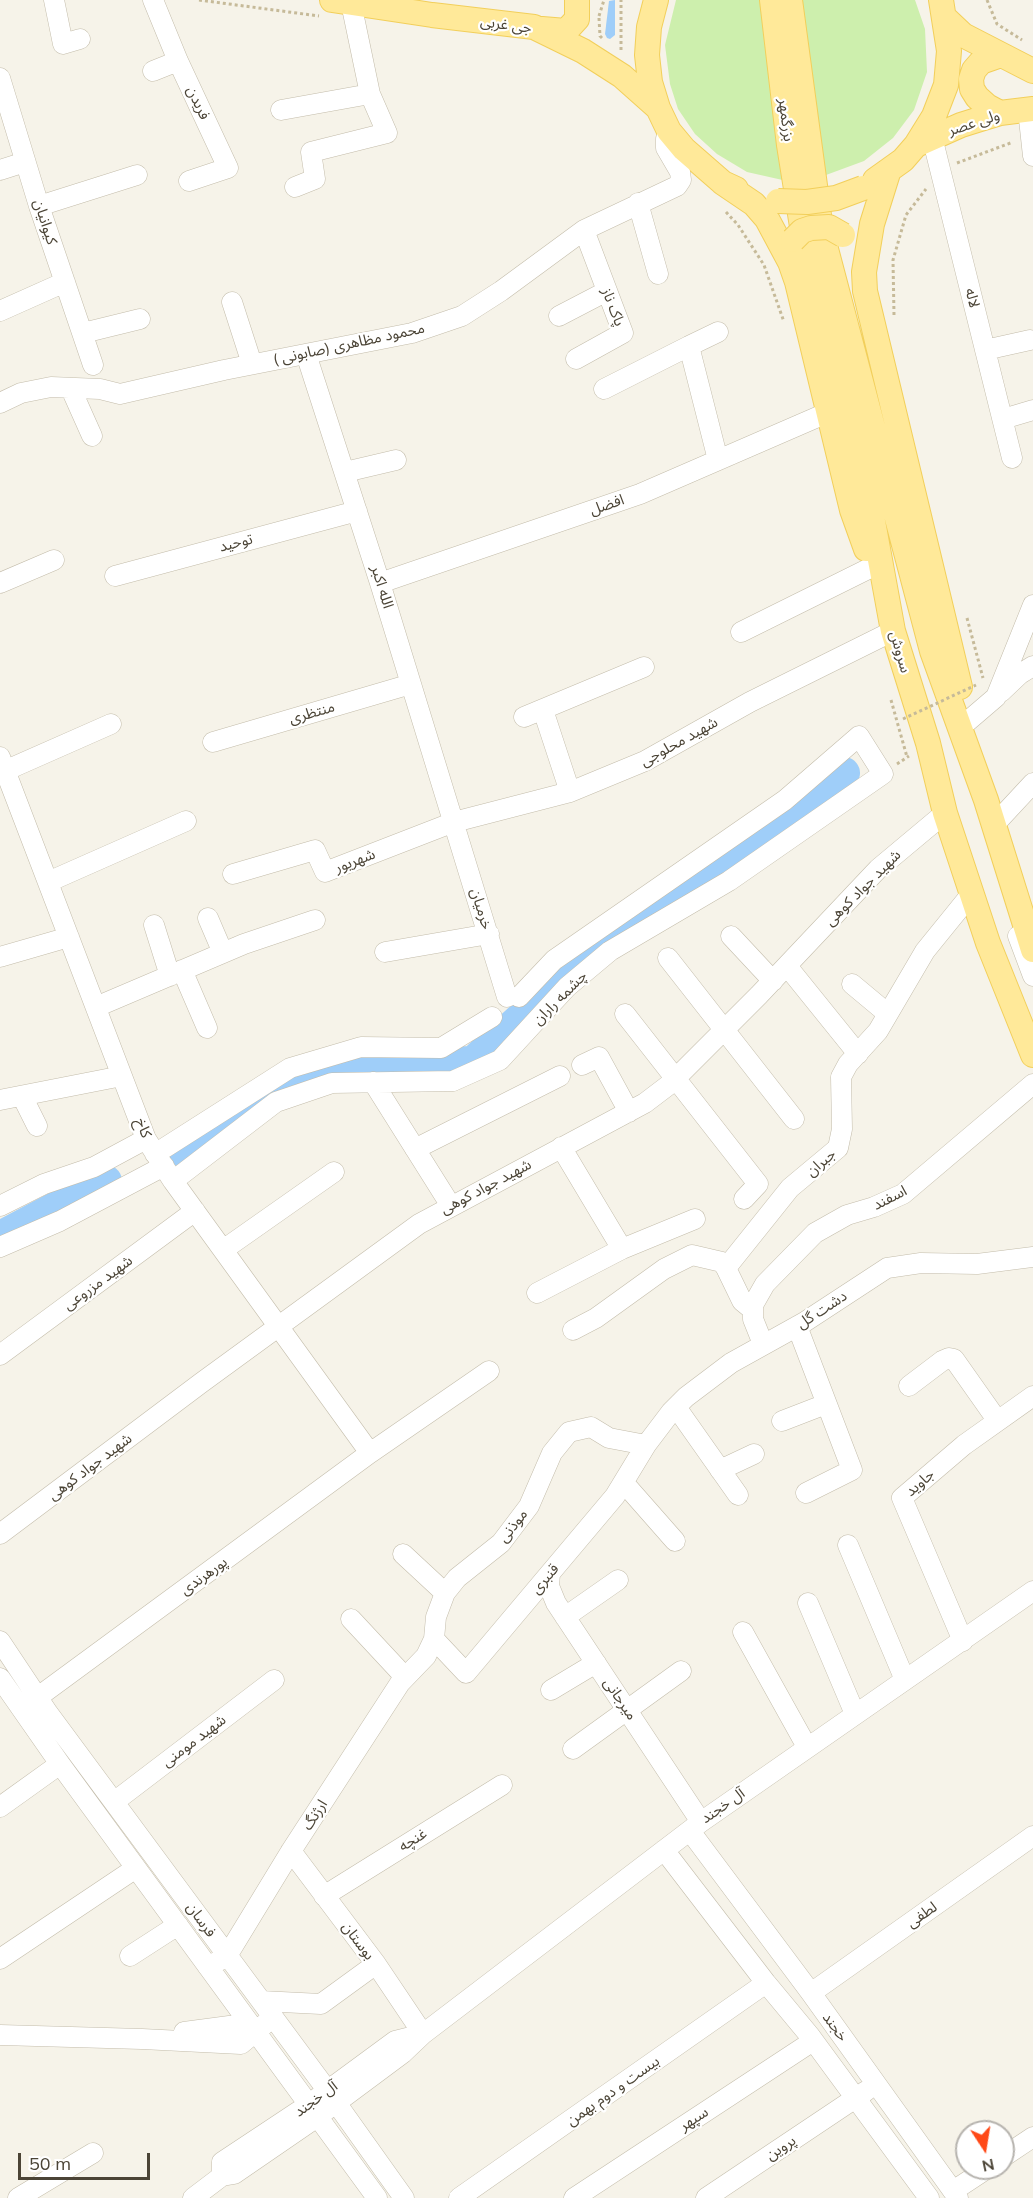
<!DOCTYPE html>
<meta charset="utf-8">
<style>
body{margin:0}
#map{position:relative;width:1033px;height:2198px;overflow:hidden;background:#f6f3e9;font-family:Mulish,sans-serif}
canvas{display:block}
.north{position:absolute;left:955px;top:2120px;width:60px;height:60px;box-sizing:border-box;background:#fff;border:2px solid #b7b4af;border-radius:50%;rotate:168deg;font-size:16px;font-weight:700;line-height:24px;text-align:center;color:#4b4436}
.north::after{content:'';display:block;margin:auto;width:21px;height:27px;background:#ff4917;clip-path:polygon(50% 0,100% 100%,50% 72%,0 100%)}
.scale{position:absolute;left:18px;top:2153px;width:132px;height:27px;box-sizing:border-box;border:3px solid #4b4436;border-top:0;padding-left:8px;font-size:18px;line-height:21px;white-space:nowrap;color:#4b4436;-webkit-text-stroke:4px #fff;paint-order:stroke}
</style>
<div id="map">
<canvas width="1033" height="2198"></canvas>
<div class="north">N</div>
<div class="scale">50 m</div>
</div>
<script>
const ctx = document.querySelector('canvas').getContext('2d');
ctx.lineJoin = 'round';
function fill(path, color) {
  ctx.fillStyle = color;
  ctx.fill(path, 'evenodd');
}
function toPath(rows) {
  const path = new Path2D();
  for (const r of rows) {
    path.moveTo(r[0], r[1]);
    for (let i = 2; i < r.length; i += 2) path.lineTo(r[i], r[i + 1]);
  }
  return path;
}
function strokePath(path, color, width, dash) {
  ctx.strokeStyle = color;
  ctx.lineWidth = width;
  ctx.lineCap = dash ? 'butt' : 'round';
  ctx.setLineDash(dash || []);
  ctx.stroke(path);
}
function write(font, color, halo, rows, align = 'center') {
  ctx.font = font + ' Mulish,"Noto Sans Arabic",sans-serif';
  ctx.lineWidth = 4.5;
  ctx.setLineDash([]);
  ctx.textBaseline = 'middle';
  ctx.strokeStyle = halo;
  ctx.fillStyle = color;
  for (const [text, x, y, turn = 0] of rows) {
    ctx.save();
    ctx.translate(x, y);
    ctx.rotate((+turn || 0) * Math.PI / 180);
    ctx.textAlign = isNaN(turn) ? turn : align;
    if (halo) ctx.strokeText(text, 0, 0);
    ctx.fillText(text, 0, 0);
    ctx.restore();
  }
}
const green = toPath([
 [676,0,766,0,787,181,747,172,717,154,695,134,678,109,670,84,665,45],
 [802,0,915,0,925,29,927,72,914,110,893,138,864,161,826,175]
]);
const water = toPath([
 [615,0,615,35,610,39,607,38,605,34,609,1]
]);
const river = toPath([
 [179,1150,300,1075,345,1061,376,1058,423,1063,473,1062,521,1018,553,983,605,939,745,850,844,773],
 [0,1237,106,1181]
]);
const path = toPath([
 [199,0,319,16],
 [987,0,997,24,1022,40],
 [599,16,604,0],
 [599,18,600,36,602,38],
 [621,50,621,0],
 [957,163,1013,142],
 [726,212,738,225,764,265,784,322],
 [894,315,893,260,906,215,926,189],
 [967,618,983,678],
 [891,700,907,757],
 [897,764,909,756]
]);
const minor = toPath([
 [54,0,63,44,80,39],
 [153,0,178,61,228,168,189,181],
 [153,71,178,61],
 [0,78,39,206,93,365],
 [281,110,370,94],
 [1028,110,1033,156],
 [932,137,1012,458],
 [0,170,25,162],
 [295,187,315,179,311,152,387,133,370,94,351,3],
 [638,203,658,274],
 [39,206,137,175],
 [232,302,252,364],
 [0,311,65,282],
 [559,316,607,291],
 [83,333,140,319],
 [689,346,718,332],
 [985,350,1030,340],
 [306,354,380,583,507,997],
 [576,359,623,333,584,230],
 [71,389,92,436],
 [604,389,689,346,718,460],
 [0,403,21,393,51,387,100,389,120,394,224,370,412,333,462,316,501,291,584,230,677,186,681,180,680,172,666,148,666,139,669,131],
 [1003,419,1033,410],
 [345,472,396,460],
 [115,576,357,511],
 [0,583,54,560],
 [380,583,640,494,829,412],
 [741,632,872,567],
 [1001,692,1020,674,1033,666],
 [543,710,570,792],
 [524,717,644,667],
 [968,721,996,697,1033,605],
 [213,742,411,684],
 [0,757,146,1139,173,1181,370,1453],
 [0,773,111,724],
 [994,825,1033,783],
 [233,874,315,850,325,872,454,822,570,792,645,761,750,702,893,631],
 [48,882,186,821],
 [208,918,223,953],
 [154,925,170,976],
 [731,936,773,981],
 [1018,936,1033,976],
 [385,952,489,934],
 [0,957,69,937],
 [668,958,794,1119],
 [787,966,858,1054],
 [182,970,207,1028],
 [852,984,888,1014],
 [96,1007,244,944,315,920],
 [625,1014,758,1184,744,1199],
 [582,1065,599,1057,629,1112],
 [373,1082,451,1206],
 [22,1096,37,1126],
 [0,1100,122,1076],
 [561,1147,622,1249],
 [415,1149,560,1076],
 [155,1154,290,1068,361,1047,441,1048,492,1017],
 [173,1181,276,1102,332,1083,453,1081,500,1060,567,987,610,951,729,881,883,774,859,736,785,800,554,960,519,997],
 [0,1206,44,1184,94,1167,146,1139],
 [0,1247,60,1221,164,1166],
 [223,1250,334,1172],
 [726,1268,742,1301,753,1310,753,1319,763,1344],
 [537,1293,622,1249,695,1219],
 [753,1310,753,1305,765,1284,815,1233,847,1215,874,1207,903,1194,1033,1084],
 [797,1326,852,1470,806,1493],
 [573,1330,596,1318,664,1269,692,1255,722,1262,726,1268,790,1188,838,1148,842,1129,841,1077,848,1064,878,1031,925,951,972,893],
 [0,1355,195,1211],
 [909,1386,942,1361,949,1358,954,1359,997,1420],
 [676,1407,738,1495],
 [782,1421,826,1404],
 [720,1470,754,1454],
 [624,1483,675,1541],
 [0,1534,201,1383,419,1224,645,1103,670,1084,759,995,878,869,945,813],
 [848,1545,905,1680],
 [403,1554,445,1593],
 [550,1573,549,1586,556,1603,701,1822],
 [808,1603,855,1714],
 [565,1617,618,1580],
 [351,1619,405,1677],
 [743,1632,807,1747],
 [434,1639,466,1673,615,1496,646,1445,671,1412,686,1397,731,1363,803,1323,887,1268,921,1263,977,1264,1033,1257],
 [0,1641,48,1713,327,2090,404,2198],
 [963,1641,902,1498,964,1445,1033,1396],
 [0,1678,60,1764,377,2198],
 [551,1690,596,1663],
 [38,1697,370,1453,489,1371],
 [573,1749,681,1671],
 [114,1802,274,1680],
 [0,1807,60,1764],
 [690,1831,811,1993,958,2198],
 [664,1850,766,1983,810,2036,929,2198],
 [291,1851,376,1964,423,2034],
 [324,1896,502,1785],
 [130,1956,178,1925],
 [0,1959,136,1868],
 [208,1967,227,1956,291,1851,400,1683,426,1656,434,1639,436,1617,445,1593,457,1578,501,1543,529,1506,552,1453,569,1432,591,1427,609,1438,646,1445],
 [811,1993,1033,1836],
 [261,2001,321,2004,376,1964],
 [184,2032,237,2025,255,2030],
 [0,2035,142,2039,241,2044,266,2023],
 [1003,2157,1033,2137],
 [222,2176,222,2162,308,2105,395,2041,419,2035],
 [953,2191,988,2168],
 [18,2198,93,2153],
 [193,2198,222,2176,234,2174,317,2117,403,2053,423,2034,701,1822,1033,1591],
 [459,2198,766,1983],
 [574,2198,813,2041],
 [706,2198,866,2091]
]);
const major = toPath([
 [332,0,432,15,534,27,583,51,622,76,658,108],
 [656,0,649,27,647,55,650,82,658,108,669,131,684,149,723,183,736,189],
 [772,0,789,145,804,239,870,505,893,631,928,743,945,813,988,943,1033,1055],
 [790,0,821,230,932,651,986,800,1033,950],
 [945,18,963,35,1033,71],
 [542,29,566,31,577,19,577,0],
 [1000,113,987,106,977,97,972,89,971,79,974,70,981,62,1001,55],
 [916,145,961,125,977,120,1000,113,1033,109],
 [888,173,872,224,864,272,865,291,960,687],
 [875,180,903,160,916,145,934,116,946,85,949,51,941,0],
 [723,183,754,204,767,219,790,262,797,282,852,510,866,549]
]);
const pathBridge = toPath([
 [903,719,976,685]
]);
const majorBridge = toPath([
 [778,201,807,202,836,198,863,188],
 [793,240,802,231,811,228,829,227,843,235]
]);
const streetNames = [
 ["جی غربی",506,25,8],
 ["فریدن",198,103,65],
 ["بزرگمهر",786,120,83],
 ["ولی عصر",974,123,-18],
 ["کیوانیان",45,222,72],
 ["لاله",972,298,76],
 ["پاک ناز",613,307,69],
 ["محمود مظاهری (صابونی )",349,344,-12],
 ["افضل",607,505,-19],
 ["توحید",236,543,-15],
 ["الله اکبر",382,587,73],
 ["سروش",900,652,74],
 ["منتظری",312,713,-16],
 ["شهید محلوجی",679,742,-29],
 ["شهریور",355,861,-21],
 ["شهید جواد کوهی",863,888,-45],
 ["خرمیان",481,909,73],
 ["چشمه راران",560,998,-45],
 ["کاخ",143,1128,67],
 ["جبران",821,1163,-41],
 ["شهید جواد کوهی",486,1187,-28],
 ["اسفند",890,1198,-27],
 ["شهید مزروعی",98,1283,-36],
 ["دشت گل",822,1310,-33],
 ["شهید جواد کوهی",90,1467,-37],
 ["جاوید",920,1483,-41],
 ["موذنی",513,1526,-52],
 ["پورهرندی",204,1576,-36],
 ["قنبری",545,1579,-50],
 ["میرجانی",620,1699,56],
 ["شهید مومنی",194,1741,-37],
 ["آل خجند",723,1806,-35],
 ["ارژنگ",315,1815,-57],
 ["غنچه",413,1840,-32],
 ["لطفی",922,1915,-35],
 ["فرسان",201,1920,54],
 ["بوستان",358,1941,53],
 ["خجند",835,2027,54],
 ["بیست و دوم بهمن",613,2091,-35],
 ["آل خجند",316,2099,-36],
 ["سپهر",694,2119,-33],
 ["پروین",781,2148,-34]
];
fill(green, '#cdefad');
fill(water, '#9fcef9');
strokePath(river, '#9fcef9', 32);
strokePath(minor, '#c3bcaa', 21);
strokePath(major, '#f2cf5b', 26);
strokePath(path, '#c6ba99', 3, [3, 3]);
strokePath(minor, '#fff', 20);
strokePath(major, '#ffe999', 24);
strokePath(majorBridge, '#f2cf5b', 26, []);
strokePath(pathBridge, '#c6ba99', 3, [3, 3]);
strokePath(majorBridge, '#ffe999', 24);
write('15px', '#4b4436', '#fff', streetNames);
</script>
